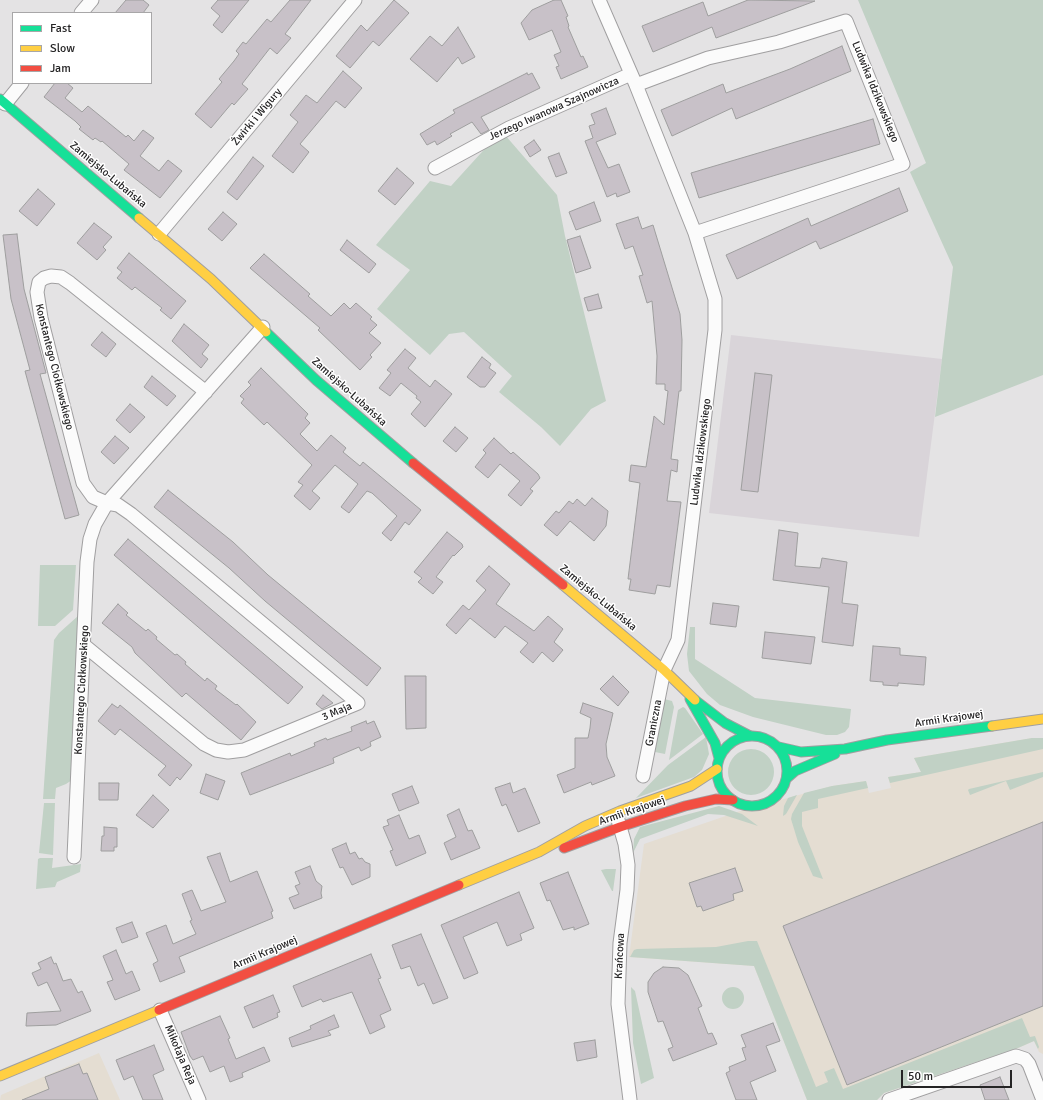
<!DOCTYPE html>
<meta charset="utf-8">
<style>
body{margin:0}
#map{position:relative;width:1043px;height:1100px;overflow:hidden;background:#e4e3e4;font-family:Signika,sans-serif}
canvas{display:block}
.legend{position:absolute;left:12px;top:12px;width:140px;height:72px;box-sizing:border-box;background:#fff;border:1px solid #a8a7a8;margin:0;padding:5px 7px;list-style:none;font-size:12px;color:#252425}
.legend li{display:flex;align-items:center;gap:8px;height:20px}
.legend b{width:20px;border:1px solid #a8a7a8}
.scale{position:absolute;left:901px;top:1070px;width:111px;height:18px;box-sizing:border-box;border:2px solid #252425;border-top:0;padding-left:5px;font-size:12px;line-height:14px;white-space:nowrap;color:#252425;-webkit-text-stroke:3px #fff;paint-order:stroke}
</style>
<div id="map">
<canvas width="1043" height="1100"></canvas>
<ul class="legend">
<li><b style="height:5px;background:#16e098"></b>Fast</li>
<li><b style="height:5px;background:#ffcf43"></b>Slow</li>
<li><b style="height:5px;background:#f24e42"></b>Jam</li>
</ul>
<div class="scale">50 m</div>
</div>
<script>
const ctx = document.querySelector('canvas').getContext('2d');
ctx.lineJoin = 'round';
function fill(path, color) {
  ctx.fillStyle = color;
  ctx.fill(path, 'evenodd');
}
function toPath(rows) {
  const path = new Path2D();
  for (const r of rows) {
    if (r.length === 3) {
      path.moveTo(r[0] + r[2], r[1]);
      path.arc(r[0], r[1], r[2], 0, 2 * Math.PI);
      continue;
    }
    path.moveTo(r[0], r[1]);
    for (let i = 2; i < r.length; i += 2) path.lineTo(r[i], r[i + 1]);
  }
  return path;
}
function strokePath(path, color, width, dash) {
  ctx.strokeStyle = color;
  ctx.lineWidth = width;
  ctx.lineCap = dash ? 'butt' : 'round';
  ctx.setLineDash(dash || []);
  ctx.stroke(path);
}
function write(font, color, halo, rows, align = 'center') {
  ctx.font = font + ' Signika,sans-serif';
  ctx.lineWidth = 3;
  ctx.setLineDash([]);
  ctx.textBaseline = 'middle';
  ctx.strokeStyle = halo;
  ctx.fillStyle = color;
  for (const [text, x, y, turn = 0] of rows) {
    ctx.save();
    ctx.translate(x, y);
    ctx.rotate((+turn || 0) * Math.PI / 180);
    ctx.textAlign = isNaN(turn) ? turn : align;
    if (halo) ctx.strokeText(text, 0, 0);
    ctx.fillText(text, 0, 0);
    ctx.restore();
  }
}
const commercial = toPath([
 [1032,738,1043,738,1043,1054,1039,1052,1034,1041,1018,1048,884,1093,877,1100,807,1100,754,966,629,957,644,844,743,810,832,786,866,781,869,793,891,788,888,777,921,772,914,758],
 [99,1053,120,1100,0,1100,1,1095]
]);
const built = toPath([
 [731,335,942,359,919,537,709,513]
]);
const green = toPath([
 [858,0,1043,0,1043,375,935,417,953,267,910,172,926,163],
 [505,135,557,195,565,236,606,401,591,409,560,446,541,427,499,392,512,376,464,332,449,334,430,355,377,309,410,270,376,245,430,181,451,186,491,142],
 [40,565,76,565,73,610,55,626,38,626],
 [78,616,72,780,66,784,56,788,55,799,43,799,54,640,59,633],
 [690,627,695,627,695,659,755,698,851,709,849,727,845,732,837,735,826,735,753,717,720,705,707,694,689,671,687,654],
 [664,699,672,701,674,707,665,754,655,752],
 [683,707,685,708,703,734,669,760,678,710],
 [706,737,709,754,702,770,694,777,636,798,668,765],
 [1032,738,1043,738,1043,749,890,783,888,777,921,772,914,758],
 [751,772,23],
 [1043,772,1043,777,1010,790,1006,781,970,795,968,790,969,789],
 [866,781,868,788,818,799,818,808,802,812,802,826,823,879,813,876,798,842,791,819,792,814,804,793,832,786],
 [797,795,786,814,783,816,784,806,788,798],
 [44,803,55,803,53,855,39,853],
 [719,806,742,814,758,826,724,815,708,814,640,839,633,853,634,839,640,827],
 [40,858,53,858,52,868,81,864,80,872,57,882,55,887,36,889,38,859],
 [606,869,616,869,613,891,612,891,601,870],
 [748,941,757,941,816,1087,828,1082,824,1072,834,1068,843,1089,1022,1018,1030,1037,1035,1036,1039,1047,1038,1049,1034,1041,1018,1048,884,1093,877,1100,807,1100,754,966,630,957,634,950,637,949,716,947],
 [733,998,11],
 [631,987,635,991,654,1078,641,1084,633,1043]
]);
const building = toPath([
 [126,0,143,0,149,5,143,13,115,13,126,0],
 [218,0,249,0,222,33,213,25,220,16,211,8,218,0],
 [290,0,311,0,285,34,291,38,277,54,270,48,242,84,248,89,234,105,232,103,211,128,195,114,222,82,219,79,234,61,239,54,236,51,243,42,246,44,267,19,271,22,290,0],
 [394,0,409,13,379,46,373,41,350,68,336,56,361,25,367,31,394,0],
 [554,0,561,0,568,16,566,17,569,26,568,27,581,57,583,56,588,67,561,79,556,67,559,66,554,55,561,52,552,30,529,40,521,23,532,10,554,0],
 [748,0,815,1,716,38,712,27,653,52,642,26,703,2,708,16,748,0],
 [458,27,475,57,462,64,458,57,437,82,410,59,430,36,442,46,458,27],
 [842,46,851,71,736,119,732,108,672,136,661,110,723,84,726,93,790,69,842,46],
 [343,71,362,88,345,108,336,101,300,144,309,152,293,173,272,156,298,122,290,115,306,95,317,103,343,71],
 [527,73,528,75,532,73,540,88,481,117,489,130,481,134,472,122,450,134,452,136,437,145,435,141,427,145,420,134,455,113,453,110,527,73],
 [55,83,67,83,73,88,65,98,82,112,88,106,126,137,128,135,134,141,143,130,154,138,140,156,159,171,168,160,182,171,160,198,124,170,129,164,102,141,101,142,95,138,93,140,79,129,81,127,75,121,44,97,55,83],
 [606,108,616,134,596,142,608,168,619,164,630,192,617,197,616,193,607,197,585,141,593,138,589,126,595,124,591,114,606,108],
 [873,119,880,144,699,198,691,173,873,119],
 [534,140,541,150,530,157,524,147,534,140],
 [559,153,567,173,556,177,548,157,559,153],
 [253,157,264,166,237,200,227,192,253,157],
 [397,168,414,183,395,205,378,191,397,168],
 [899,188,908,211,820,249,816,241,737,279,726,255,808,218,811,226,899,188],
 [38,189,55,204,37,226,19,211,38,189],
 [594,202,601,221,576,230,569,212,594,202],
 [223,212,237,224,222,241,208,229,223,212],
 [638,217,642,229,653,225,680,314,682,340,681,391,679,391,671,459,678,460,677,472,671,470,667,501,681,502,670,587,657,585,655,594,629,590,631,579,628,579,640,483,629,481,631,465,646,467,654,416,664,425,668,391,665,390,665,384,656,384,657,356,652,301,647,303,639,276,643,275,633,246,625,249,616,224,638,217],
 [94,223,112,237,103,247,106,250,97,260,77,243,94,223],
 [17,234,24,289,46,373,40,374,79,515,65,519,25,371,30,370,11,299,3,235,17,234],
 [580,236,591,268,576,273,567,240,580,236],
 [347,240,376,264,369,273,340,250,347,240],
 [129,253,186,301,171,319,160,310,162,308,135,287,132,290,117,278,122,272,117,268,129,253],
 [264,254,310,294,308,296,331,316,344,303,350,309,356,303,372,317,370,319,377,325,369,333,381,343,370,355,372,357,360,370,318,330,320,328,250,268,264,254],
 [598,294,602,308,588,311,584,298,598,294],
 [184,324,209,345,202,354,208,359,201,368,172,341,184,324],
 [102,332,116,344,106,357,91,345,102,332],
 [405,349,416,358,408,368,430,387,435,380,452,394,425,427,411,414,421,402,416,398,417,396,401,383,390,396,379,388,391,373,387,370,405,349],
 [482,357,491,364,489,368,496,373,485,387,480,387,467,377,482,357],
 [261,368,308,414,305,418,310,423,300,434,317,451,331,435,346,448,343,452,360,466,363,462,421,510,409,525,405,522,391,541,382,533,397,516,372,493,367,491,349,513,341,507,358,484,335,465,312,491,320,498,310,510,294,496,303,485,298,482,312,465,267,422,264,425,241,403,244,399,240,396,251,385,248,382,261,368],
 [755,373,772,375,758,492,741,490,755,373],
 [152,376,176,396,167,406,144,387,152,376],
 [130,404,145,417,130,433,116,420,130,404],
 [455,427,468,438,456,452,443,441,455,427],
 [115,436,129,448,114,464,101,452,115,436],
 [494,438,511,454,513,452,538,474,540,478,530,489,533,491,521,506,508,495,520,481,500,464,488,478,475,467,486,453,483,450,494,438],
 [168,490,233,542,268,575,381,668,367,686,265,601,229,568,154,507,168,490],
 [592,498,608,511,606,526,594,541,570,521,557,536,544,525,556,511,559,513,569,501,573,504,577,499,585,506,592,498],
 [779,530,798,533,795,566,820,568,822,558,847,562,842,603,858,605,853,646,822,642,829,587,773,580,779,530],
 [447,532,462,544,463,547,454,556,453,555,436,577,443,582,433,594,418,582,422,578,414,572,447,532],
 [128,539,303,687,288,704,114,555,128,539],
 [489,566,510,584,496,604,534,631,548,616,563,629,554,642,563,650,553,662,542,652,533,663,520,652,528,643,505,626,495,638,470,618,456,634,446,625,463,605,469,610,486,590,476,581,489,566],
 [713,603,739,606,736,627,710,624,713,603],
 [118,604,128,613,126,615,146,631,148,629,157,637,156,639,175,655,177,654,186,662,185,664,205,681,207,678,217,686,215,689,236,705,237,704,256,722,241,740,186,693,182,697,135,653,132,647,102,623,118,604],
 [765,632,815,637,811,664,762,658,765,632],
 [873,646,900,648,900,655,926,657,924,685,898,683,898,686,883,685,883,682,870,681,873,646],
 [405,676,426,676,426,728,406,729,405,676],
 [613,676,629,692,618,706,600,689,613,676],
 [323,695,333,703,322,709,316,704,323,695],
 [583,703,613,713,606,744,607,757,615,776,592,785,591,782,564,793,557,775,575,768,575,738,588,738,590,728,591,718,580,713,583,703],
 [112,704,118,708,120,705,192,765,180,780,177,777,170,786,158,775,166,766,120,729,115,735,98,721,112,704],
 [366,721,367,724,374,721,381,737,370,742,371,746,361,751,359,747,333,758,334,763,250,795,241,773,290,753,291,756,315,746,314,743,326,738,327,740,352,731,351,727,366,721],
 [206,774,225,781,218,800,200,793,206,774],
 [99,783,119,783,118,800,99,800,99,783],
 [510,783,513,793,525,788,540,823,518,832,506,804,502,806,495,788,510,783],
 [412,786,419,803,399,811,392,794,412,786],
 [153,795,169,810,153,828,136,815,153,795],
 [459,809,468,831,472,830,480,848,451,860,444,843,456,837,447,815,459,809],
 [399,815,409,839,419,835,426,853,396,866,390,851,393,850,383,827,389,825,387,820,399,815],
 [1043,822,1043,1006,847,1085,783,926,1043,822],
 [104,827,117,828,117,847,114,847,114,851,101,851,102,836,104,836,104,827],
 [346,843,350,854,355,852,359,859,362,858,365,862,370,864,370,877,352,885,343,867,340,868,332,849,346,843],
 [220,853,230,882,257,871,273,911,271,912,273,918,179,957,185,972,160,982,153,964,158,961,146,933,166,925,173,944,196,934,190,921,192,920,182,894,192,890,201,911,226,902,207,857,220,853],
 [310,866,316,881,322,886,321,893,322,898,294,909,289,898,299,894,295,886,300,884,295,872,310,866],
 [735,868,743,891,733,894,734,900,703,911,701,906,697,907,689,883,735,868],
 [568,872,589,924,574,930,574,927,563,930,550,900,547,901,540,883,568,872],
 [519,892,534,928,520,934,522,940,507,946,497,922,463,937,478,973,464,979,441,925,519,892],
 [132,922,138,937,122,943,116,928,132,922],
 [421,934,448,998,433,1004,424,983,418,986,410,966,401,969,392,945,421,934],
 [116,950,126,974,132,971,140,990,115,1000,107,982,113,980,103,956,116,950],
 [371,954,381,978,378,979,391,1010,380,1015,385,1027,370,1034,352,992,323,1002,321,999,302,1007,293,986,371,954],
 [51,957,54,964,56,963,63,981,71,979,78,993,82,991,91,1011,56,1025,26,1026,27,1013,61,1011,47,982,38,986,32,973,41,969,38,963,51,957],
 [663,967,679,968,688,975,702,1006,698,1008,708,1034,712,1033,717,1044,673,1061,668,1049,673,1047,663,1021,658,1022,648,992,648,982,654,973,663,967],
 [273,995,280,1012,277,1013,278,1017,253,1028,244,1007,273,995],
 [334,1015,339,1027,328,1031,331,1035,292,1047,289,1038,311,1029,310,1026,334,1015],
 [220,1016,230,1038,228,1039,236,1059,264,1047,270,1061,242,1073,243,1077,230,1082,224,1066,210,1072,203,1056,193,1060,190,1056,181,1032,220,1016],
 [773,1023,780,1041,766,1046,776,1071,750,1082,757,1100,736,1100,726,1073,730,1071,729,1067,746,1060,742,1048,746,1047,741,1035,773,1023],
 [595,1040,597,1057,577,1061,574,1043,595,1040],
 [154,1045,164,1070,153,1075,163,1100,143,1100,133,1076,124,1080,116,1060,154,1045],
 [79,1064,83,1074,87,1073,98,1100,22,1100,49,1089,45,1077,79,1064],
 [1000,1077,1009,1100,985,1100,980,1085,1000,1077]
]);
const street = toPath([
 [599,0,636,85,695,233,715,299,715,330,678,640,664,670,643,776],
 [81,13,92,0],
 [636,85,708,58,779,42,846,21,903,164,695,233],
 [5,104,22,83],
 [435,168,509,128,631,74],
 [159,234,355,0],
 [85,646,204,744,216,750,228,752,244,750,358,703,131,514,118,505,107,503,93,497,83,483,41,318,37,292,39,282,44,278,51,276,61,277,70,283,206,392],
 [618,820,625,844,628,865,627,890,620,943,618,1004,630,1100],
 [74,857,87,562,90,539,95,524,107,503,263,327],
 [160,1010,199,1100],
 [889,1100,1016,1056,1025,1059,1029,1064,1043,1100]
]);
const fast = toPath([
 [0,99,139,218],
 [266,332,316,380,413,463],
 [690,699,715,743,719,758],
 [695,700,725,723,750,736],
 [752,771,35],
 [779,747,801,752,845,749,887,740,992,726],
 [787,778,795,771,835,754]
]);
const slow = toPath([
 [139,218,211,279,266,332],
 [563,585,664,670,695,700],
 [992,726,1043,719],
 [459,885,539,852,585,826,620,811,691,786,717,769],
 [0,1076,159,1010]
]);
const jam = toPath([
 [413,463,563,585],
 [564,848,620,827,685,806,716,799,733,800],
 [159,1010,459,885]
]);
const streetNames = [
 ["Ludwika Idzikowskiego",875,92,68],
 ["Jerzego Iwanowa Szajnowicza",554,109,-24],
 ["Żwirki i Wigury",257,117,-50],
 ["Zamiejsko-Lubańska",108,175,40],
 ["Konstantego Ciołkowskiego",54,367,76],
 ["Zamiejsko-Lubańska",349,392,42],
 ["Ludwika Idzikowskiego",701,452,-83],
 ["Zamiejsko-Lubańska",598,598,40],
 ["Konstantego Ciołkowskiego",82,690,-87],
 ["3 Maja",337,712,-23],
 ["Armii Krajowej",949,719,-8],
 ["Graniczna",654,723,-79],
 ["Armii Krajowej",632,811,-19],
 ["Armii Krajowej",265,953,-23],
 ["Krańcowa",620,956,-87],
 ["Mikołaja Reja",180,1055,67]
];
fill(commercial, '#e4ddd2');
fill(built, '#d9d4d9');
fill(green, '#c1d1c5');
fill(building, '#c8c1c8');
strokePath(building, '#9e9e9e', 1);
strokePath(street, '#a09fa0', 15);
strokePath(fast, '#a09fa0', 11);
strokePath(slow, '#a09fa0', 11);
strokePath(jam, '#a09fa0', 11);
strokePath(street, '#fbfbfb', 13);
strokePath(fast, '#16e098', 9);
strokePath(slow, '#ffcf43', 9);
strokePath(jam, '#f24e42', 9);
write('11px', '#252425', '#fff', streetNames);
</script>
